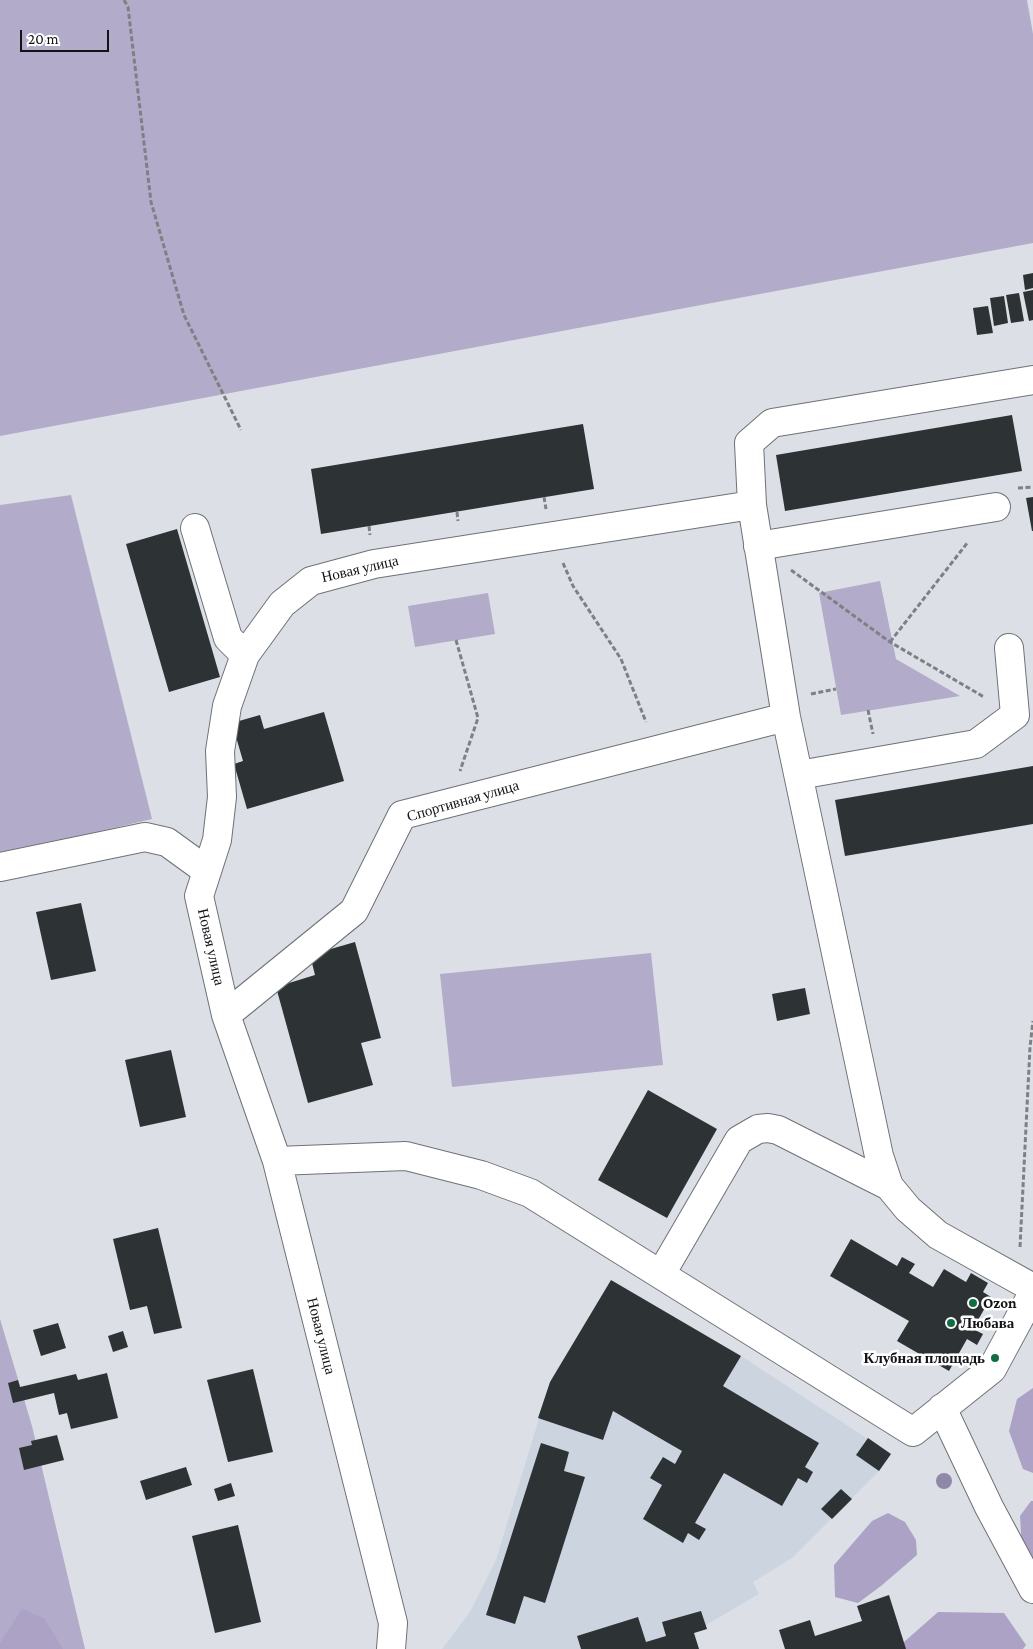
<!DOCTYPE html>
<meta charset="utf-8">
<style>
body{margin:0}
#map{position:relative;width:1033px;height:1649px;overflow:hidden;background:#dce0e6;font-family:"Crimson Pro",serif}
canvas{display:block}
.scale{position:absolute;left:20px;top:30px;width:89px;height:22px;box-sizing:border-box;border:2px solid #111315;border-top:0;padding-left:6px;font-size:15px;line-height:18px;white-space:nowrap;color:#111315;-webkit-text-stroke:4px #fff;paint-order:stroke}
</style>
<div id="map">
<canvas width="1033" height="1649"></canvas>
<div class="scale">20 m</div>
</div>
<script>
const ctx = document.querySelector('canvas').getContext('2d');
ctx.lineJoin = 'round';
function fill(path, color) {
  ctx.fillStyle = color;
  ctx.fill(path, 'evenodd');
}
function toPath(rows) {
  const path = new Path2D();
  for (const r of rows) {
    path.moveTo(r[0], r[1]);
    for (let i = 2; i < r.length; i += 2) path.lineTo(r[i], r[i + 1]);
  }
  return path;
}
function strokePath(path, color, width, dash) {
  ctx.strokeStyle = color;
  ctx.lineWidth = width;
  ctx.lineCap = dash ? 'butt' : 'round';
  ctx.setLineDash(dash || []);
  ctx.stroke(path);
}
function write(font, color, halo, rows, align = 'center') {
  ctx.font = font + ' "Crimson Pro",serif';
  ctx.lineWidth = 5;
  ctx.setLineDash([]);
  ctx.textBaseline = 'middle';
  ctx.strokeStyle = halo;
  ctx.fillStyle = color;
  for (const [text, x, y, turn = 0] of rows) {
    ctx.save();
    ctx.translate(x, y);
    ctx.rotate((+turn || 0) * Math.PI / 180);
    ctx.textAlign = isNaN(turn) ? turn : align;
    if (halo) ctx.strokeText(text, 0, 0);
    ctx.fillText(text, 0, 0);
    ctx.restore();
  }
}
const built = toPath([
 [611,1280,741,1356,891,1454,879,1471,792,1558,753,1582,759,1594,706,1625,707,1629,694,1633,699,1649,442,1649,470,1612,496,1560,550,1382]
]);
const green = toPath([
 [0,0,1027,0,1033,34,1033,243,0,436],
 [71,495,152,819,0,855,0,505],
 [880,581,896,659,960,696,841,715,819,593],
 [488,593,495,634,415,647,408,606],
 [651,953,663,1065,452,1087,440,974],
 [0,1319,32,1426,85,1649,0,1649]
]);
const forest = toPath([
 [1033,1388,1033,1473,1023,1469,1009,1431,1017,1399],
 [1031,1501,1033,1501,1033,1572,1022,1551,1020,1516],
 [888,1513,905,1522,916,1540,917,1555,881,1586,858,1603,835,1597,834,1565,872,1521],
 [22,1609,44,1618,63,1649,0,1649,0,1643],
 [938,1612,1004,1613,1026,1645,1023,1649,896,1649]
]);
const building = toPath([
 [1033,273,1033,288,1025,290,1023,275],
 [1033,290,1033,320,1029,321,1023,292],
 [1019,293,1024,321,1011,323,1006,295],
 [1004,296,1008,323,994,326,990,298],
 [988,306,993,333,977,335,973,308],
 [1012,415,1022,471,785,511,776,455],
 [583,424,594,489,321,534,311,469],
 [1033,497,1033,531,1032,531,1026,498],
 [177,529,220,677,169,692,126,544],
 [324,712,344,781,247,809,234,764,243,761,232,723,260,715,264,729],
 [1033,766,1033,824,845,856,835,800],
 [81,903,96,971,51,980,36,912],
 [355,942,381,1038,361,1043,373,1085,308,1103,276,987,315,975,310,955],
 [805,988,810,1014,777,1021,772,994],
 [171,1050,186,1117,140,1127,125,1060],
 [648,1090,717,1129,667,1218,598,1180],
 [158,1228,182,1328,154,1334,147,1306,130,1310,113,1239],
 [851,1239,897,1266,902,1257,915,1264,909,1273,933,1287,944,1269,966,1282,971,1273,988,1283,983,1292,991,1297,973,1329,983,1334,977,1345,967,1339,949,1371,897,1341,909,1321,830,1276],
 [611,1280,741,1356,723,1386,819,1443,805,1467,813,1472,807,1483,798,1478,782,1506,724,1473,695,1523,706,1529,699,1540,688,1533,683,1543,643,1519,662,1485,650,1478,663,1457,675,1464,682,1451,613,1411,603,1440,538,1418,550,1382],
 [58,1323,66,1348,41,1356,33,1330],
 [123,1331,128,1347,113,1352,108,1336],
 [253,1369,273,1452,228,1462,207,1380],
 [107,1373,118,1418,71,1429,67,1413,59,1415,54,1393,13,1403,8,1383,18,1380,20,1387,76,1374,78,1380],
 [57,1435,64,1460,24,1470,19,1448,32,1445,31,1441],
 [868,1438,891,1454,879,1471,856,1455],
 [541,1443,569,1452,564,1471,585,1477,545,1603,524,1596,515,1624,486,1615],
 [186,1467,192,1485,146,1500,140,1481],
 [231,1483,235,1496,218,1501,214,1489],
 [841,1489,852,1499,832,1519,821,1509],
 [238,1525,261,1622,215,1633,192,1536],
 [889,1595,906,1649,785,1649,779,1630,810,1620,815,1636,862,1621,857,1606],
 [701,1611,707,1629,694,1633,699,1649,581,1649,577,1636,638,1617,646,1642,666,1636,662,1622]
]);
const path = toPath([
 [124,0,128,7,151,202,184,315,241,430],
 [1018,488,1033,487],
 [544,497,546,509],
 [457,512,458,521],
 [369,526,370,535],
 [563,563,573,586,621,659,646,722],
 [791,570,890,642,984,697],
 [456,640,478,718,460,771],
 [890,642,968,542],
 [811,694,836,689],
 [868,710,873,734],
 [1020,1247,1030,1047,1033,1021]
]);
const minor = toPath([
 [1033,380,772,423,749,443,752,505,786,717,879,1156,889,1186,908,1209,938,1235,1033,1288],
 [195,528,228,638,245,655],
 [758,546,996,507],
 [799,775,976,744,1015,715,1009,648],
 [0,867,145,837,167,842,207,871],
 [226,1015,354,911,402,815,786,717],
 [277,1161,406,1156,481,1175,530,1193,913,1432,992,1369,1033,1293],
 [661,1274,739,1140,758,1129,768,1128,778,1130,889,1186],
 [942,1408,989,1507,1033,1589],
 [391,1649,393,1623,277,1161,226,1015,199,896,217,840,222,797,220,751,227,706,245,655,282,604,311,581,374,564,752,505]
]);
const trees = [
 [944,1481]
];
const markers = [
 [973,1303,5,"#126e42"],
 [951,1323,5,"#126e42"],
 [995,1358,5,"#126e42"]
];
const streetNames = [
 ["Новая улица",360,569,-13],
 ["Спортивная улица",463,801,-16],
 ["Новая улица",211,947,77],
 ["Новая улица",321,1336,76]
];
const poiNames = [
 ["Ozon",983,1303],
 ["Любава",961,1323],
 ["Клубная площадь",985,1358,"right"]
];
fill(built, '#ccd4e0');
fill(green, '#b3abca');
fill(forest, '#aca2c6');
fill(building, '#2d3235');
strokePath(minor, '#6e7277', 30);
strokePath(path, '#7d8084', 3, [5, 2.5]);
strokePath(minor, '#fff', 28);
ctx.fillStyle = '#8f88a6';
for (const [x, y] of trees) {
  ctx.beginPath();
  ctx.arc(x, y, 8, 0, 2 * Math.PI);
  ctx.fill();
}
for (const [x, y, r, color] of markers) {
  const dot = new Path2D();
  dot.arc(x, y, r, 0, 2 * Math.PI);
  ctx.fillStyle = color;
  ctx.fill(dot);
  strokePath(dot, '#fff', 2);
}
write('15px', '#111315', '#fff', streetNames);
write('bold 15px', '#111315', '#fff', poiNames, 'left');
</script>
